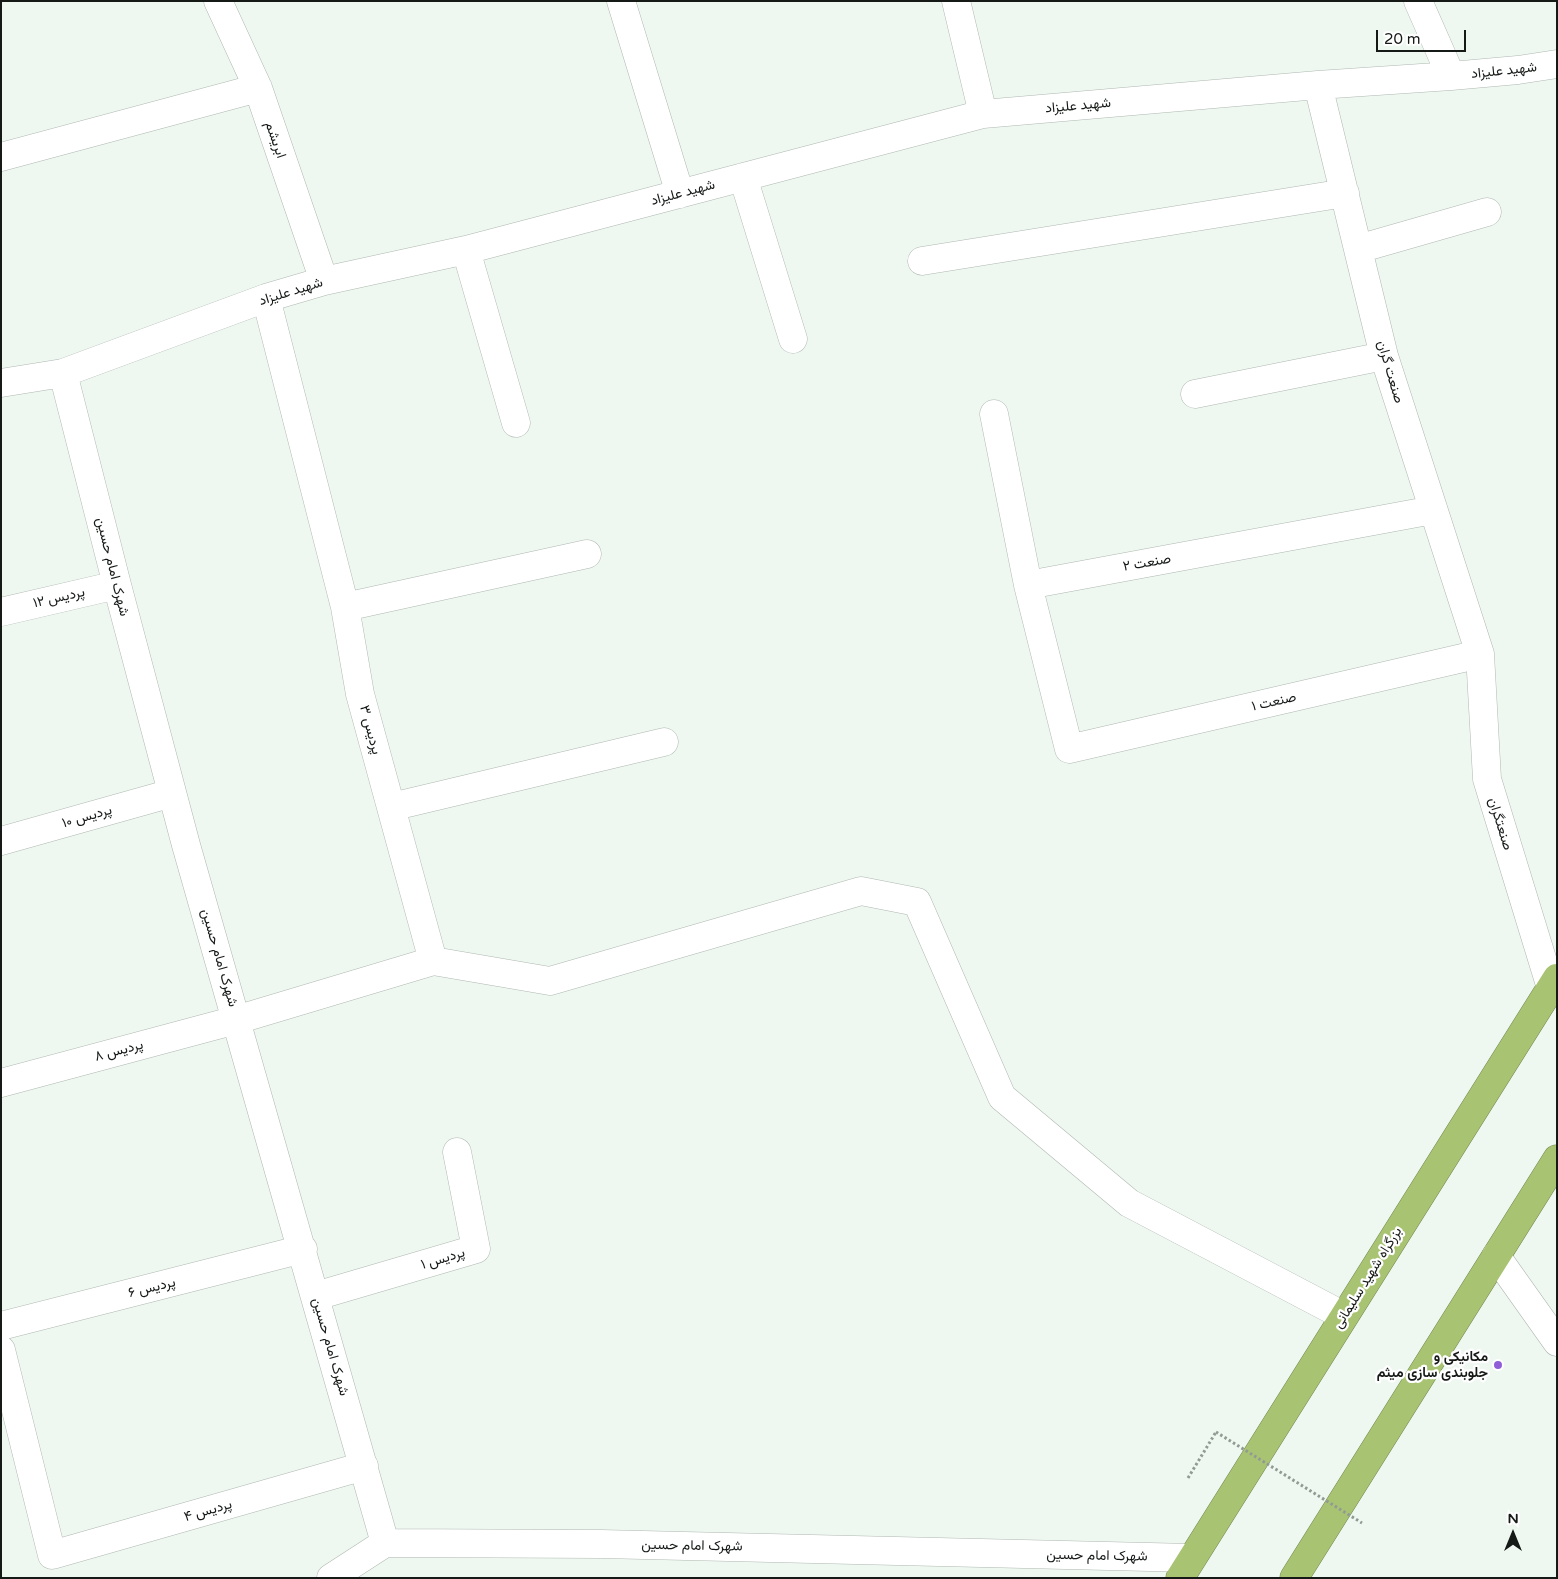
<!DOCTYPE html>
<meta charset="utf-8">
<style>
body{margin:0}
#map{position:relative;width:1558px;height:1579px;overflow:hidden;background:#eef8f1;font-family:"Varela Round",sans-serif}
canvas{display:block}
.frame{position:absolute;inset:0;border:2px solid #161a17;pointer-events:none}
.north{position:absolute;left:1488px;top:1509px;width:50px;height:50px;-webkit-text-stroke:4px #fff;paint-order:stroke;rotate:0deg;font-size:14px;font-weight:700;line-height:20px;text-align:center;color:#161a17}
.north::after{content:'';display:block;margin:auto;width:18px;height:22px;background:#161a17;clip-path:polygon(50% 0,100% 100%,50% 72%,0 100%)}
.scale{position:absolute;left:1376px;top:30px;width:90px;height:22px;box-sizing:border-box;border:2px solid #161a17;border-top:0;padding-left:6px;font-size:15px;line-height:18px;white-space:nowrap;color:#161a17;-webkit-text-stroke:4px #fff;paint-order:stroke}
</style>
<div id="map">
<canvas width="1558" height="1579"></canvas>
<div class="frame"></div>
<div class="north">N</div>
<div class="scale">20 m</div>
</div>
<script>
const ctx = document.querySelector('canvas').getContext('2d');
ctx.lineJoin = 'round';
function toPath(rows) {
  const path = new Path2D();
  for (const r of rows) {
    path.moveTo(r[0], r[1]);
    for (let i = 2; i < r.length; i += 2) path.lineTo(r[i], r[i + 1]);
  }
  return path;
}
function strokePath(path, color, width, dash) {
  ctx.strokeStyle = color;
  ctx.lineWidth = width;
  ctx.lineCap = dash ? 'butt' : 'round';
  ctx.setLineDash(dash || []);
  ctx.stroke(path);
}
function write(font, color, halo, rows, align = 'center') {
  ctx.font = font + ' "Varela Round",Vazirmatn,sans-serif';
  ctx.lineWidth = 4.5;
  ctx.setLineDash([]);
  ctx.textBaseline = 'middle';
  ctx.strokeStyle = halo;
  ctx.fillStyle = color;
  for (const [text, x, y, turn = 0] of rows) {
    ctx.save();
    ctx.translate(x, y);
    ctx.rotate((+turn || 0) * Math.PI / 180);
    ctx.textAlign = isNaN(turn) ? turn : align;
    if (halo) ctx.strokeText(text, 0, 0);
    ctx.fillText(text, 0, 0);
    ctx.restore();
  }
}
const path = toPath([
 [1188,1478,1216,1432]
]);
const street = toPath([
 [218,1,258,88,324,281],
 [621,1,680,194],
 [956,1,983,114],
 [1451,76,1518,70,1557,64],
 [1318,85,1384,356,1480,654,1487,779,1551,988],
 [1,157,258,88],
 [743,177,793,339],
 [1358,249,1487,212],
 [466,250,516,423],
 [922,261,1345,193],
 [63,373,117,585,186,845,385,1543,601,1544,1192,1558],
 [1,383,63,373,266,298,324,281,466,250,983,114,1318,85,1451,76,1418,1],
 [1195,394,1384,356],
 [994,414,1028,585],
 [1433,510,1028,585,1069,749,1480,654],
 [345,607,587,554],
 [1,612,117,585],
 [391,807,664,742],
 [1,841,172,793],
 [433,961,550,981,861,891,917,902,1002,1097,1129,1203,1344,1316],
 [1,1083,236,1020,433,961,360,694,345,607,266,298],
 [1496,1256,1557,1342],
 [316,1296,476,1249,457,1152],
 [1,1326,303,1249],
 [1,1350,52,1555,364,1466],
 [331,1578,385,1543]
]);
const highway = toPath([
 [1180,1578,1557,978],
 [1294,1578,1557,1159]
]);
const pathBridge = toPath([
 [1216,1432,1362,1523]
]);
const markers = [
 [1498,1365,5,"#905ed7"]
];
const streetNames = [
 ["شهید علیزاد",1504,71,-6],
 ["شهید علیزاد",1078,106,-5],
 ["ابریشم",275,140,71],
 ["شهید علیزاد",683,193,-15],
 ["شهید علیزاد",291,292,-17],
 ["صنعت گران",1390,372,74],
 ["صنعت ۲",1147,563,-10],
 ["شهرک امام حسین",112,567,76],
 ["پردیس ۱۲",59,598,-13],
 ["صنعت ۱",1274,702,-13],
 ["پردیس ۳",370,730,75],
 ["پردیس ۱۰",87,817,-16],
 ["صنعتگران",1500,824,73],
 ["شهرک امام حسین",219,958,74],
 ["پردیس ۸",119,1051,-15],
 ["پردیس ۱",443,1259,-17],
 ["بزرگراه شهید سلیمانی",1368,1278,-58],
 ["پردیس ۶",152,1288,-14],
 ["شهرک امام حسین",330,1347,74],
 ["پردیس ۴",208,1511,-16],
 ["شهرک امام حسین",692,1546,1],
 ["شهرک امام حسین",1097,1556,1]
];
const poiNames = [
 ["مکانیکی و",1488,1357],
 ["جلوبندی سازی میثم",1488,1373]
];
strokePath(street, '#afb8b1', 29);
strokePath(highway, '#758852', 29);
strokePath(path, '#929a94', 3, [2.5, 2.5]);
strokePath(street, '#fff', 28);
strokePath(highway, '#a8c372', 28);
strokePath(pathBridge, '#929a94', 3, [2.5, 2.5]);
for (const [x, y, r, color] of markers) {
  const dot = new Path2D();
  dot.arc(x, y, r, 0, 2 * Math.PI);
  ctx.fillStyle = color;
  ctx.fill(dot);
  strokePath(dot, '#fff', 2);
}
write('14px', '#161a17', '#fff', streetNames);
write('bold 14px', '#161a17', '#fff', poiNames, 'right');
</script>
